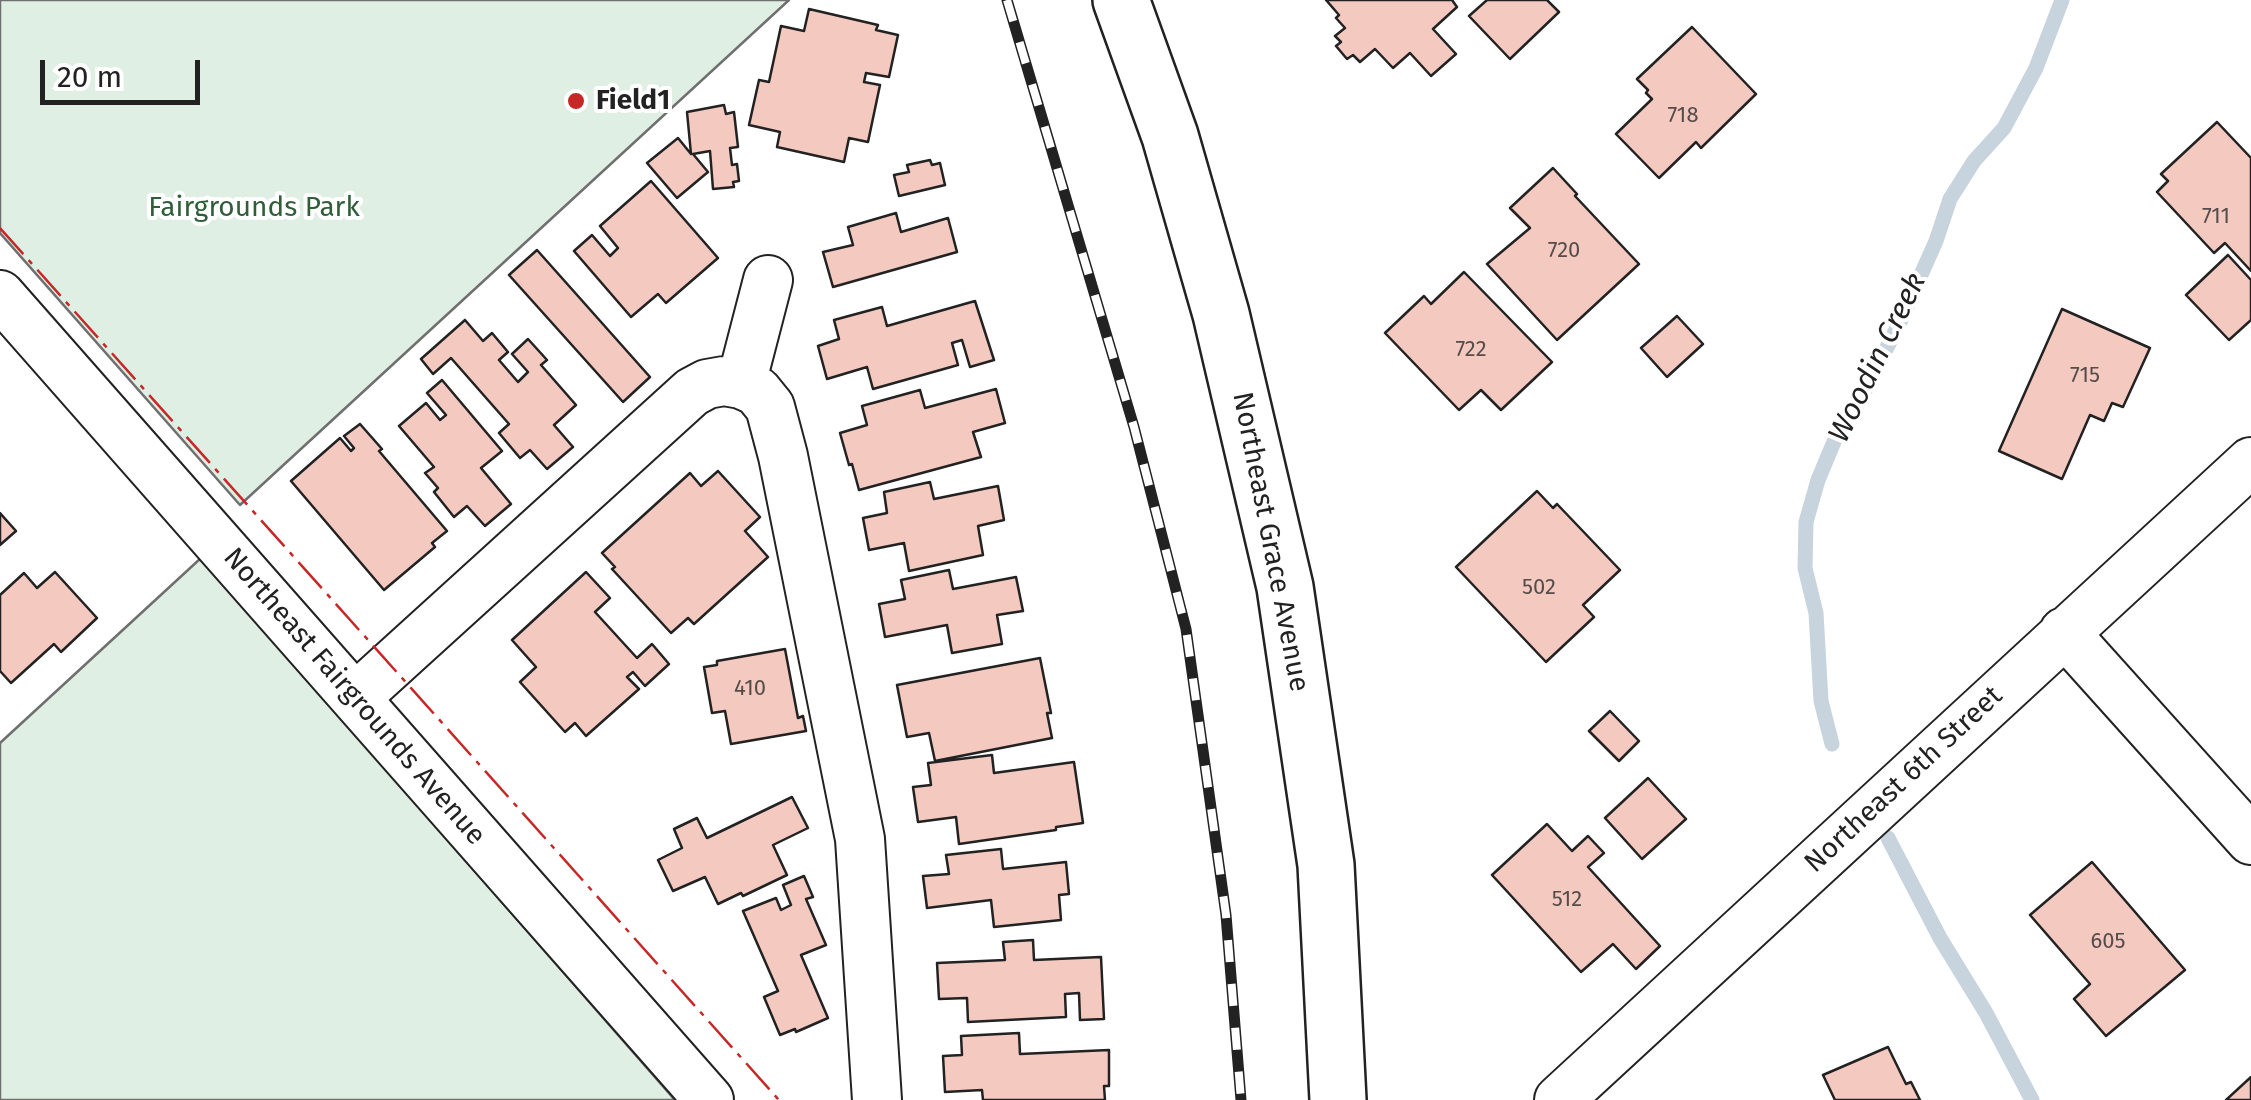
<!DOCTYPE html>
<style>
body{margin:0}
#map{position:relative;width:2251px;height:1100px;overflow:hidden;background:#fff;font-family:"Fira Sans",sans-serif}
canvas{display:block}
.scale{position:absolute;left:40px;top:60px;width:160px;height:45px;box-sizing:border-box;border:5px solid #222;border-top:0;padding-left:12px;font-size:30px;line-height:35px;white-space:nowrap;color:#222;-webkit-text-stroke:8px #fff;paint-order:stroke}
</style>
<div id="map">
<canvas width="2251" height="1100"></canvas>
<div class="scale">20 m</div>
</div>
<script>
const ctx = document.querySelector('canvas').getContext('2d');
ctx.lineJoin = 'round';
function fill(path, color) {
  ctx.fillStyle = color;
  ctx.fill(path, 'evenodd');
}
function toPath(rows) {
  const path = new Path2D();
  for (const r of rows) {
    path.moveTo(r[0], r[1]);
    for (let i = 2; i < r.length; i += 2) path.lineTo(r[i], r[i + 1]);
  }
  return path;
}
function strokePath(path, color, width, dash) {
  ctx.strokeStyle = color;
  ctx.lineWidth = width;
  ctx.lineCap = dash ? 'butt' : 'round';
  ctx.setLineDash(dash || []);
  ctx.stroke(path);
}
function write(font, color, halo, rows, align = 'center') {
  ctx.font = font + ' "Fira Sans",sans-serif';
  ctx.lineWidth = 8;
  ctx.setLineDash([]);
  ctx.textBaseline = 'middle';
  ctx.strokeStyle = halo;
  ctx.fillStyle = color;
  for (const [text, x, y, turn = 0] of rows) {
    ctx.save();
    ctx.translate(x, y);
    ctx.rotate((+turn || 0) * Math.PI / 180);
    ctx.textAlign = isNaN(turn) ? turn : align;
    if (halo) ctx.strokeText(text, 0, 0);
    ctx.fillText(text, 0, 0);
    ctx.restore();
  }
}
const green = toPath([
 [0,0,789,0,240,505,0,233,0,0],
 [201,558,675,1100,0,1100,0,743,201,558]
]);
const stream = toPath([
 [1832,744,1821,701,1816,613,1805,568,1806,522,1818,480,1836,437,1859,402,1900,322,1936,241,1950,199,1974,161,2004,128,2036,68,2062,0],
 [1888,838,1940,938,1986,1013,2032,1100]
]);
const building = toPath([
 [1326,0,1452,0,1457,7,1433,29,1456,54,1431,76,1410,53,1393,68,1375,49,1360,62,1353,55,1347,59,1336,46,1341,42,1335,36,1345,28,1336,18,1339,15,1326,0],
 [1487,0,1547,0,1559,12,1510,59,1469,16,1487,0],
 [809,9,878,25,876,30,898,35,889,77,866,73,864,82,880,85,868,142,849,138,844,162,777,147,780,132,749,125,759,80,769,82,781,26,804,31,809,9],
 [1692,27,1756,94,1701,148,1696,142,1659,178,1616,134,1652,99,1646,93,1648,90,1637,79,1692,27],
 [724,105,726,114,734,112,738,147,730,148,732,165,737,164,739,181,733,182,734,187,713,189,710,151,693,154,708,172,677,198,647,163,678,138,691,154,687,112,724,105],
 [2217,122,2251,158,2251,271,2225,243,2214,253,2157,192,2168,181,2161,174,2217,122],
 [930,160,932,165,940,163,945,185,899,196,894,175,909,172,907,165,930,160],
 [1553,168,1577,194,1575,196,1639,264,1557,340,1487,264,1530,228,1510,208,1553,168],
 [651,181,718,258,666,303,658,294,631,317,574,251,592,235,610,256,618,248,600,226,651,181],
 [896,213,901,232,948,218,957,252,833,287,823,252,853,245,848,227,896,213],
 [537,250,650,377,623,402,509,275,537,250],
 [2228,255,2251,280,2251,320,2229,340,2186,295,2228,255],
 [1464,272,1552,362,1501,410,1481,390,1459,410,1385,333,1424,296,1431,304,1464,272],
 [975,301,994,360,970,367,962,340,952,343,958,365,873,389,867,367,827,379,818,346,839,339,834,320,882,307,887,326,975,301],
 [2062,309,2150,348,2123,407,2112,403,2104,421,2090,415,2062,479,1999,451,2062,309],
 [1677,316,1703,344,1667,377,1641,348,1677,316],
 [465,320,483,341,492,333,508,352,499,360,518,382,528,372,512,354,528,339,547,360,541,365,576,405,554,425,573,447,547,469,530,450,520,458,499,433,509,424,451,358,433,374,421,359,465,320],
 [442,380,502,451,481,468,511,504,485,526,467,506,454,517,434,492,438,488,425,473,434,467,399,426,426,403,440,420,446,415,427,393,442,380],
 [996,389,1005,423,973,432,981,457,859,490,852,464,849,465,840,433,867,425,862,406,920,390,925,408,996,389],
 [360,424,382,449,379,451,447,531,432,543,435,547,384,590,291,481,340,438,351,451,354,448,344,436,360,424],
 [718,471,760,517,745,531,768,557,694,624,688,618,671,633,612,569,615,567,602,553,690,473,701,486,718,471],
 [930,482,934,499,998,486,1004,520,978,526,983,555,909,571,904,543,869,550,863,518,887,513,884,492,930,482],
 [1537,491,1553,508,1557,504,1620,570,1583,605,1594,617,1546,662,1456,567,1537,491],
 [0,513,16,531,0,545,0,513],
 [949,570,953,589,1016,577,1023,611,997,615,1002,644,952,653,947,625,885,637,879,604,905,599,901,580,949,570],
 [55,572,97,618,61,652,54,644,11,683,0,671,0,595,24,573,37,588,55,572],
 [586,572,610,598,595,612,637,658,652,644,669,664,645,686,633,672,627,677,639,689,586,736,575,723,565,732,520,682,536,667,512,640,586,572],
 [785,649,798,718,803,716,806,731,731,744,725,711,712,713,704,667,717,665,717,661,785,649],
 [1040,658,1051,713,1047,713,1052,738,935,761,929,733,907,737,897,685,1040,658],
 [1610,711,1639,741,1619,761,1589,731,1610,711],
 [992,755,994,773,1074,762,1083,823,1056,827,1056,830,959,844,956,817,918,822,913,787,931,785,928,763,992,755],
 [1648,778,1686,819,1642,859,1605,818,1648,778],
 [792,797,808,828,773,845,787,875,743,896,741,893,718,904,705,877,673,891,658,860,682,848,674,829,697,818,707,838,792,797],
 [1547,824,1572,851,1588,836,1604,853,1588,867,1660,946,1636,969,1613,944,1581,972,1492,875,1547,824],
 [1001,849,1003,869,1066,862,1069,894,1059,895,1061,920,994,927,991,900,927,908,923,876,949,874,946,855,1001,849],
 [2092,862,2185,970,2106,1036,2074,999,2090,984,2030,915,2092,862],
 [804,876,813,897,806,899,826,945,801,955,828,1018,796,1032,795,1029,780,1035,764,997,778,991,743,911,776,898,781,910,791,905,783,885,804,876],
 [1033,940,1034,960,1101,957,1104,1019,1080,1020,1079,993,1065,994,1066,1017,968,1022,967,998,939,999,937,963,1005,960,1003,942,1033,940],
 [1019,1033,1020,1054,1109,1050,1109,1086,1104,1086,1105,1100,983,1100,982,1090,945,1092,943,1056,962,1055,961,1036,1019,1033],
 [1888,1047,1906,1084,1911,1082,1920,1100,1835,1100,1823,1075,1888,1047],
 [2251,1077,2251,1100,2226,1100,2251,1077]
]);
const street = toPath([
 [0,295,709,1100],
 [741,384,768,280],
 [2064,632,2251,840],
 [355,698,692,392,707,384,724,381,741,384,757,391,770,407,783,456,860,839,877,1100],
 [1559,1100,2251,462]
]);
const secondary = toPath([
 [1121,0,1170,136,1221,314,1285,587,1326,865,1338,1100]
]);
const rail = toPath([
 [1007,0,1134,427,1186,629,1226,915,1241,1100]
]);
const power = toPath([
 [0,228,779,1100]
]);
const markers = [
 [576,101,10,"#c62828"]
];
const numberNames = [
 ["718",1683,116],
 ["711",2216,217],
 ["720",1564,251],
 ["722",1471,350],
 ["715",2085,376],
 ["502",1539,588],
 ["410",750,689],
 ["512",1567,900],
 ["605",2108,942]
];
const poiNames = [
 ["Field1",596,101]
];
const parkNames = [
 ["Fairgrounds Park",254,208]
];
const streetNames = [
 ["Northeast Grace Avenue",1270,542,79],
 ["Northeast Fairgrounds Avenue",354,697,49],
 ["Northeast 6th Street",1904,780,-43]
];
const waterNames = [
 ["Woodin Creek",1878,358,-64]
];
fill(green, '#e0efe3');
strokePath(green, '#6f6f6f', 2.5);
strokePath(stream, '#c7d3dd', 15);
fill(building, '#f3c9c0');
strokePath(building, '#222', 2.5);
strokePath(street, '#222', 52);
strokePath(secondary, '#222', 60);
strokePath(street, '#fff', 48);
strokePath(secondary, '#fff', 55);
strokePath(rail, '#222', 11);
strokePath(rail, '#fff', 8, [22]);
strokePath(power, '#c62828', 2.5, [35, 8, 5, 8]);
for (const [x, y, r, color] of markers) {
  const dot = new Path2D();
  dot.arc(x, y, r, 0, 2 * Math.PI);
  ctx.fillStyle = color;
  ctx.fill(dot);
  strokePath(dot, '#fff', 4);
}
write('22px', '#564c4a', null, numberNames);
write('bold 28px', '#222', '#fff', poiNames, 'left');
write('28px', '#2f5e38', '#fff', parkNames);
write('28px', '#222', '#fff', streetNames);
write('italic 30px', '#222', '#fff', waterNames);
</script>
